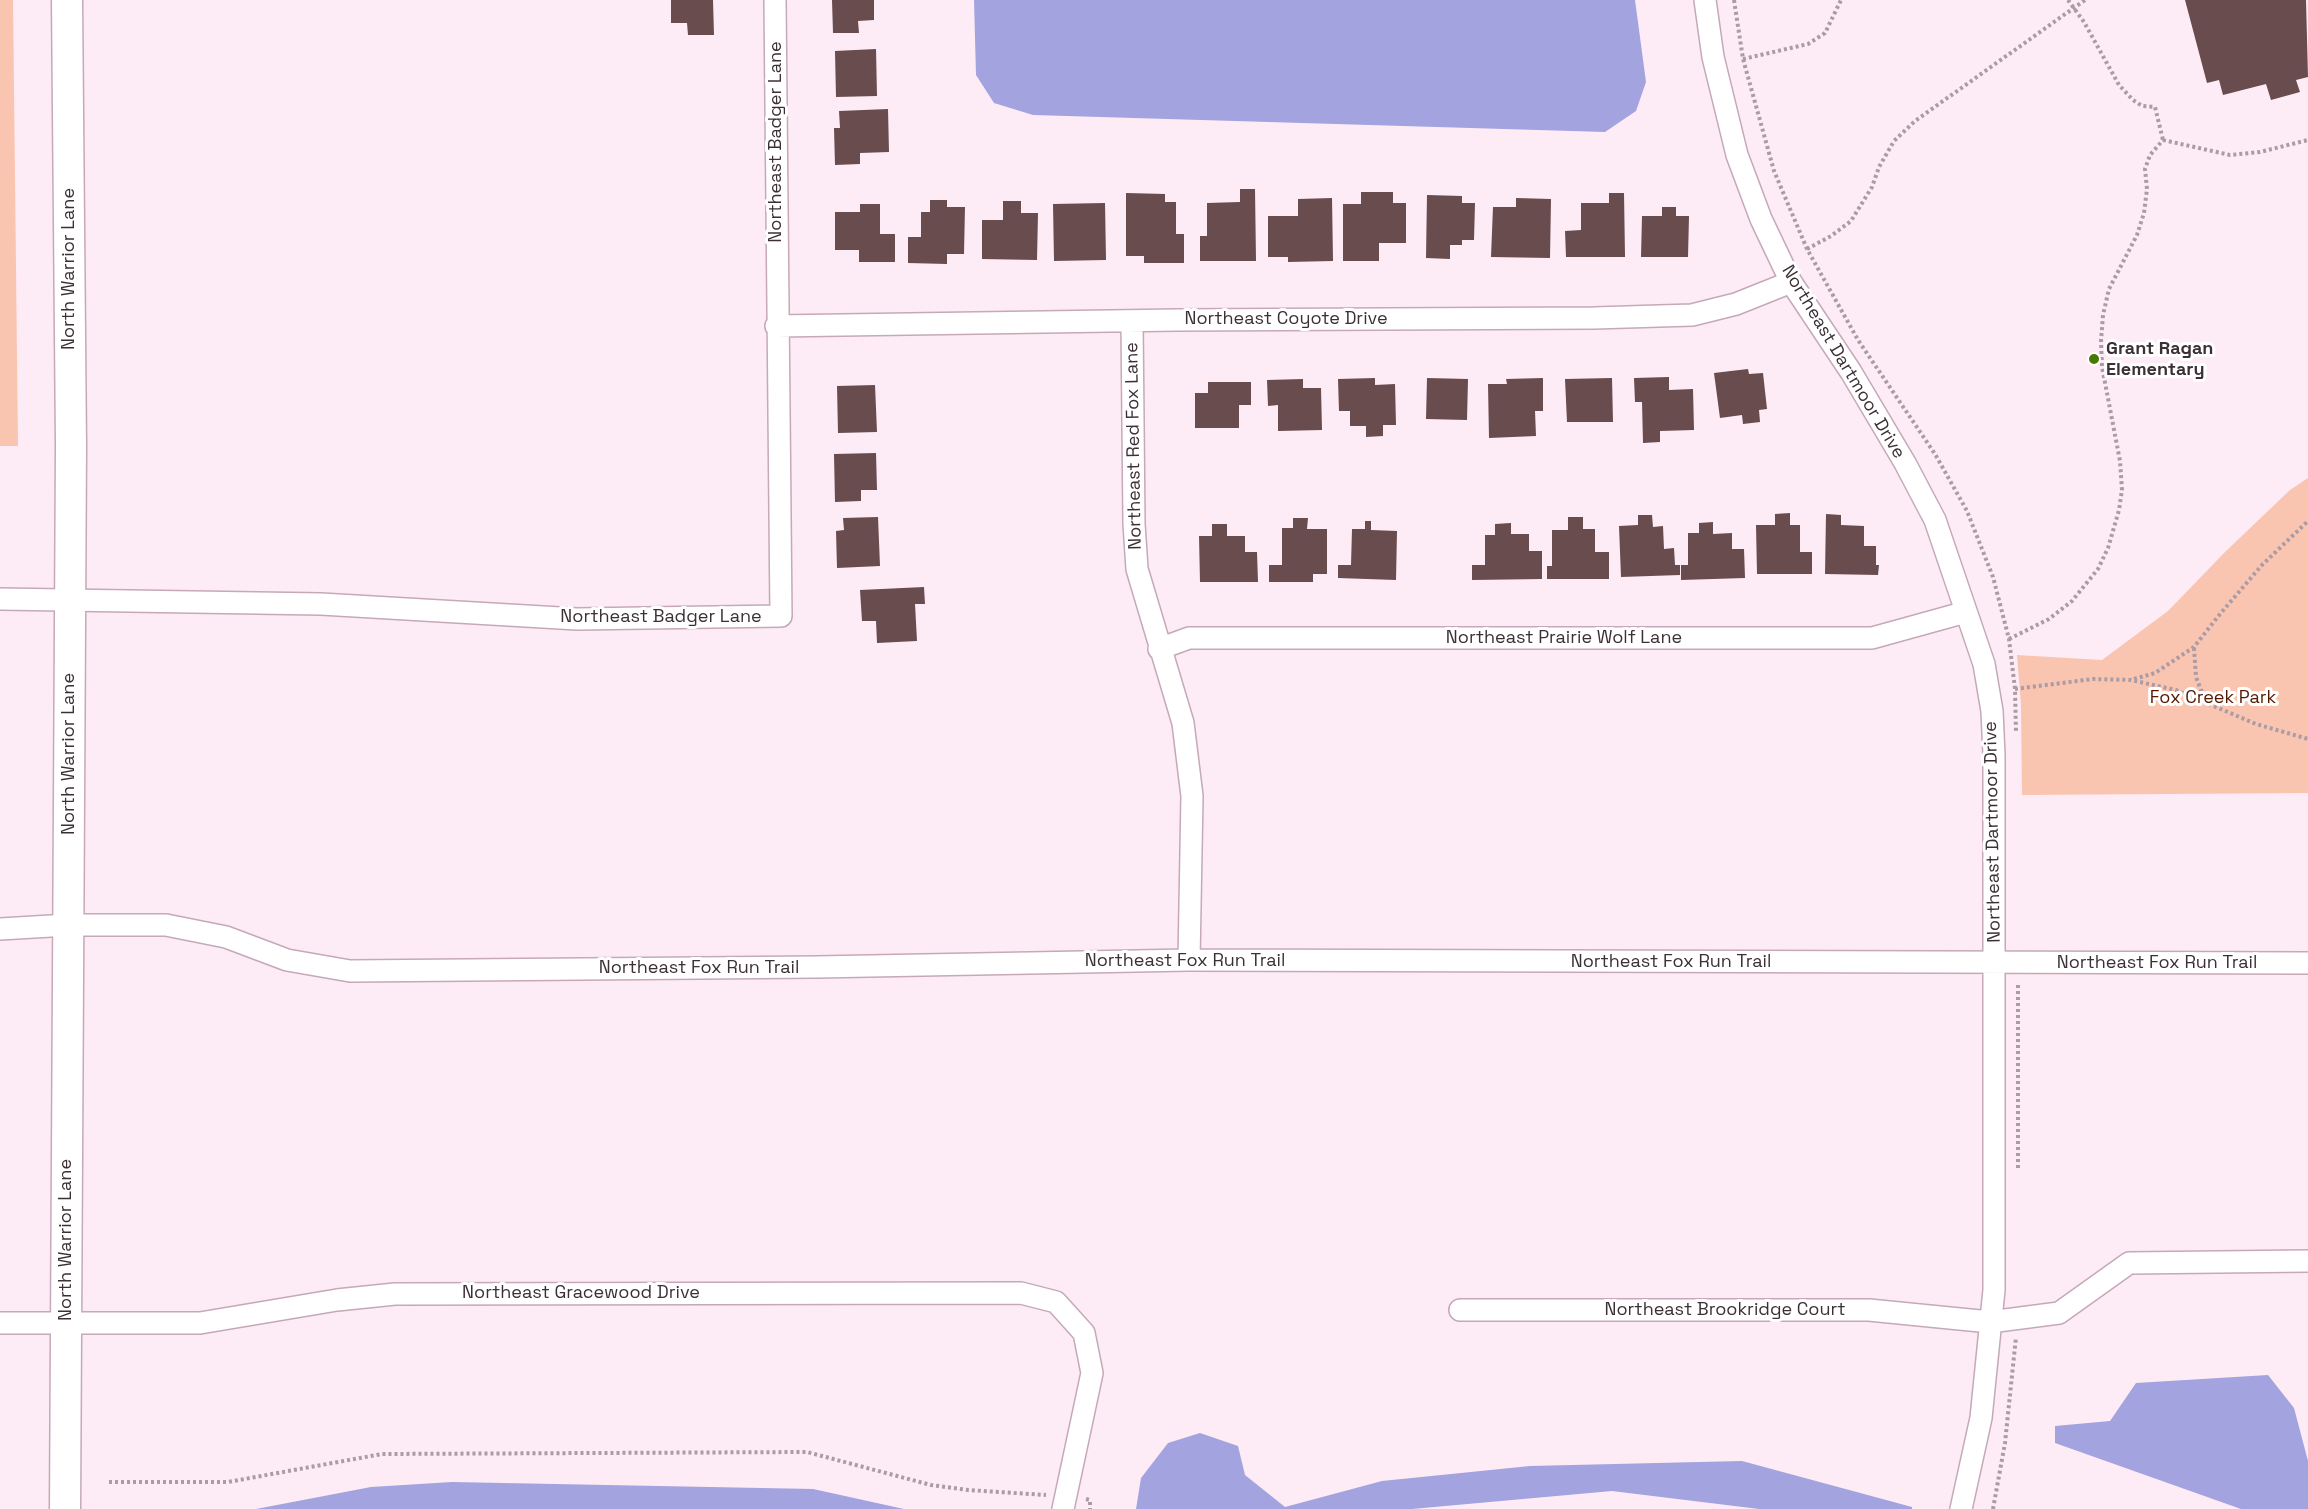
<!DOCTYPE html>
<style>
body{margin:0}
canvas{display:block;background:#fdebf5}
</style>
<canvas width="2308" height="1509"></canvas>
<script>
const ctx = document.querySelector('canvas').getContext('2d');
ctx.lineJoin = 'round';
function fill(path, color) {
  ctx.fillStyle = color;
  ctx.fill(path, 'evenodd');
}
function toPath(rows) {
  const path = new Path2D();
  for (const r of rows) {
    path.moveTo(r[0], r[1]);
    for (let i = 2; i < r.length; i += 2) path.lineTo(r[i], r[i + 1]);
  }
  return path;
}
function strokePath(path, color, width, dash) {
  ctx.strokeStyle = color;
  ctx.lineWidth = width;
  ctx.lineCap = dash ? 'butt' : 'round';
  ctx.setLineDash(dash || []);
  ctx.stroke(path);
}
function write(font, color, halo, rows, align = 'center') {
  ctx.font = font + ' "Space Grotesk",sans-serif';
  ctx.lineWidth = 6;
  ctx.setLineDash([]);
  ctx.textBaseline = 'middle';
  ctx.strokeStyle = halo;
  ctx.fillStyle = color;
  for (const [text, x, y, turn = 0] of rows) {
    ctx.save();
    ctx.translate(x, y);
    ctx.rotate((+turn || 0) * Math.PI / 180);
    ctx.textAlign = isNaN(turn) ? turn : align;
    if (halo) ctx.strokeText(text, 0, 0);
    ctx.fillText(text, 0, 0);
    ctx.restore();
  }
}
const green = toPath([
 [0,0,13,0,18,446,0,446],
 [2308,478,2308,793,2022,795,2021,705,2017,655,2102,660,2168,611,2225,552,2290,490]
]);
const water = toPath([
 [974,0,1635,0,1646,82,1636,111,1605,132,1033,115,994,103,976,75],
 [2268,1375,2294,1408,2308,1461,2308,1509,2241,1509,2055,1443,2055,1426,2110,1421,2136,1383],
 [1200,1433,1238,1446,1245,1475,1285,1507,1382,1481,1530,1466,1742,1461,1912,1507,1912,1509,1759,1509,1612,1491,1412,1509,1136,1509,1141,1478,1168,1443],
 [452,1482,813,1489,904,1509,256,1509,371,1487]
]);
const building = toPath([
 [671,0,713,0,714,35,688,35,687,23,671,23],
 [832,0,874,0,874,20,858,21,859,33,833,33],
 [2185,0,2306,0,2308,77,2296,80,2300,92,2271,100,2266,84,2223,95,2219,80,2207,83],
 [876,49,877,96,836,97,835,51],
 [888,109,889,152,860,153,860,164,835,165,834,128,840,128,839,111],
 [1240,189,1255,189,1256,261,1200,261,1200,236,1207,236,1207,203,1240,202],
 [1361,192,1393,192,1393,203,1406,203,1406,243,1379,243,1379,261,1343,261,1343,204,1361,204],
 [1126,193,1165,194,1165,202,1176,202,1176,234,1184,234,1184,263,1144,263,1144,256,1126,256],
 [1609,193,1624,193,1625,257,1566,257,1565,231,1581,230,1581,203,1609,203],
 [1427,195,1462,196,1462,203,1475,203,1474,240,1462,240,1462,245,1450,245,1450,259,1426,258],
 [1332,198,1333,261,1288,262,1288,257,1268,257,1268,216,1298,216,1298,199],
 [1516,198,1551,199,1550,258,1491,257,1493,207,1516,207],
 [930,200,947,200,947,207,965,207,964,254,947,254,947,264,908,263,908,237,921,237,921,212,930,212],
 [1003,201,1021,201,1021,213,1038,213,1037,260,982,259,982,220,1003,220],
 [1105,203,1106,260,1054,261,1053,204],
 [860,204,880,204,880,234,895,234,895,262,859,262,859,250,835,250,835,212,860,212],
 [1662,207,1676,207,1676,216,1689,216,1688,257,1641,257,1642,216,1662,216],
 [1748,369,1749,374,1763,373,1767,409,1759,410,1760,422,1743,424,1742,415,1720,418,1714,373],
 [1669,377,1669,390,1693,389,1694,430,1660,431,1660,442,1643,443,1642,402,1635,402,1634,378],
 [1375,378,1375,385,1395,384,1396,425,1383,425,1383,436,1366,437,1366,426,1350,426,1350,411,1339,411,1338,379],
 [1427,378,1468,379,1467,420,1426,419],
 [1543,378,1543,411,1535,411,1536,436,1489,438,1488,384,1507,384,1506,379],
 [1612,378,1613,422,1567,422,1565,379],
 [1303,379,1303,388,1321,388,1322,430,1278,431,1278,405,1268,406,1267,380],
 [1208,382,1251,382,1251,405,1239,405,1239,428,1195,428,1195,393,1208,393],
 [875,385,877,432,838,433,837,386],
 [876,453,877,490,861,490,861,501,835,502,834,454],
 [1790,513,1790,525,1800,525,1800,552,1812,552,1812,574,1757,574,1756,525,1775,525,1775,514],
 [1826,514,1841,515,1841,525,1864,526,1864,546,1876,546,1876,565,1879,565,1878,575,1825,574],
 [1638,515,1652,515,1653,527,1663,526,1664,549,1674,548,1675,565,1680,565,1680,575,1621,577,1619,526,1638,525],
 [878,517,880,566,837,568,836,531,844,530,843,518],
 [1568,517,1583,517,1583,529,1595,529,1595,552,1609,552,1609,579,1547,579,1547,566,1552,566,1552,530,1568,530],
 [1293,518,1308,518,1307,529,1327,529,1327,574,1313,574,1313,582,1269,582,1269,565,1282,565,1282,528,1293,528],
 [1365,521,1371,521,1371,530,1397,531,1396,580,1338,578,1338,565,1351,565,1352,529,1365,529],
 [1713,522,1713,534,1732,533,1732,549,1744,549,1745,578,1681,580,1681,565,1688,565,1688,533,1699,533,1699,523],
 [1511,523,1511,534,1529,534,1529,551,1542,551,1542,579,1472,580,1472,565,1485,565,1485,535,1495,535,1495,524],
 [1212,524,1227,524,1227,536,1245,536,1245,552,1257,552,1258,582,1200,582,1199,536,1212,536],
 [924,587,925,604,915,604,917,641,877,643,876,621,862,621,860,590]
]);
const path = toPath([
 [1734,0,1743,59,1774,171,1807,249,1858,340,1935,454,1967,511,1993,577,2009,639,2015,689,2016,733],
 [2068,0,2084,22,2119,85,2133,100,2142,106,2155,107,2163,140],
 [1743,59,1808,44,1825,33,1841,0],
 [2163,140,2230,155,2260,152,2308,140],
 [1807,249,1831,236,1851,221,1872,187,1879,167,1894,141,1915,121,2085,0],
 [2009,639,2049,619,2072,601,2098,569,2108,548,2119,510,2122,490,2120,461,2102,367,2101,341,2103,315,2109,289,2137,235,2144,213,2147,189,2145,169,2150,155,2163,140],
 [2194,648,2196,677,2201,690,2212,704],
 [2134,679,2155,673,2194,647,2220,614,2262,565,2308,521],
 [2015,689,2093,679,2131,680,2176,690,2256,724,2308,739],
 [2018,1168,2018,983],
 [109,1482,228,1482,382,1454,807,1452,931,1485,968,1490,1046,1495],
 [1086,1499,1090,1500,1090,1509],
 [1993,1509,2005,1443,2016,1337]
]);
const street = toPath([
 [1705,0,1713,57,1737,155,1761,219,1791,282,1851,372,1905,463,1935,520,1984,664,1992,711,1994,755,1994,1290,1981,1418,1961,1509],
 [1132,321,1134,524,1137,569,1183,723,1192,796,1189,960],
 [776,326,1177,320,1594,318,1692,315,1736,304,1791,282],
 [0,599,321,604,577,619,781,616,775,0],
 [1159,649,1189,638,1872,638,1966,612],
 [0,929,68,925,166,925,226,937,287,960,350,971,817,967,1189,960,2308,963],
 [1460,1310,1869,1310,1990,1322,2059,1313,2129,1263,2308,1261],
 [0,1323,200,1323,337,1300,395,1294,1021,1293,1056,1302,1084,1333,1092,1373,1063,1509]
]);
const secondary = toPath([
 [65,1509,71,446,67,0]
]);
const markers = [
 [2094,359,6,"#477902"]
];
const streetNames = [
 ["Northeast Badger Lane",776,142,-90],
 ["North Warrior Lane",69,269,-90],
 ["Northeast Coyote Drive",1286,319],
 ["Northeast Dartmoor Drive",1843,362,59],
 ["Northeast Red Fox Lane",1134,446,-91],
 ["Northeast Badger Lane",661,617],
 ["Northeast Prairie Wolf Lane",1564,638],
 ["North Warrior Lane",69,754,-90],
 ["Northeast Dartmoor Drive",1993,832,-91],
 ["Northeast Fox Run Trail",1185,961],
 ["Northeast Fox Run Trail",1671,962],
 ["Northeast Fox Run Trail",2157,963],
 ["Northeast Fox Run Trail",699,968],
 ["North Warrior Lane",66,1240,-90],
 ["Northeast Gracewood Drive",581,1293],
 ["Northeast Brookridge Court",1725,1310]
];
const poiNames = [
 ["Grant Ragan",2106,349],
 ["Elementary",2106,370]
];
const parkNames = [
 ["Fox Creek Park",2213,698]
];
fill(green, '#fac5b0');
fill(water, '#a3a3df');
fill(building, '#684c4e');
strokePath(street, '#c5a9b9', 24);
strokePath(secondary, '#c5a9b9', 33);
strokePath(path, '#aa9ba4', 4, [3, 3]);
strokePath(street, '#fff', 21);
strokePath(secondary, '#fff', 30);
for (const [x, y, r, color] of markers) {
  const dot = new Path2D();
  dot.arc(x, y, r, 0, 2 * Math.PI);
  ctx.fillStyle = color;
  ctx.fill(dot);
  strokePath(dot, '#fff', 2);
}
write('18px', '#3b3036', '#fff', streetNames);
write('bold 18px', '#3b3036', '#fff', poiNames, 'left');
write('18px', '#541a00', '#fff', parkNames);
</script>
